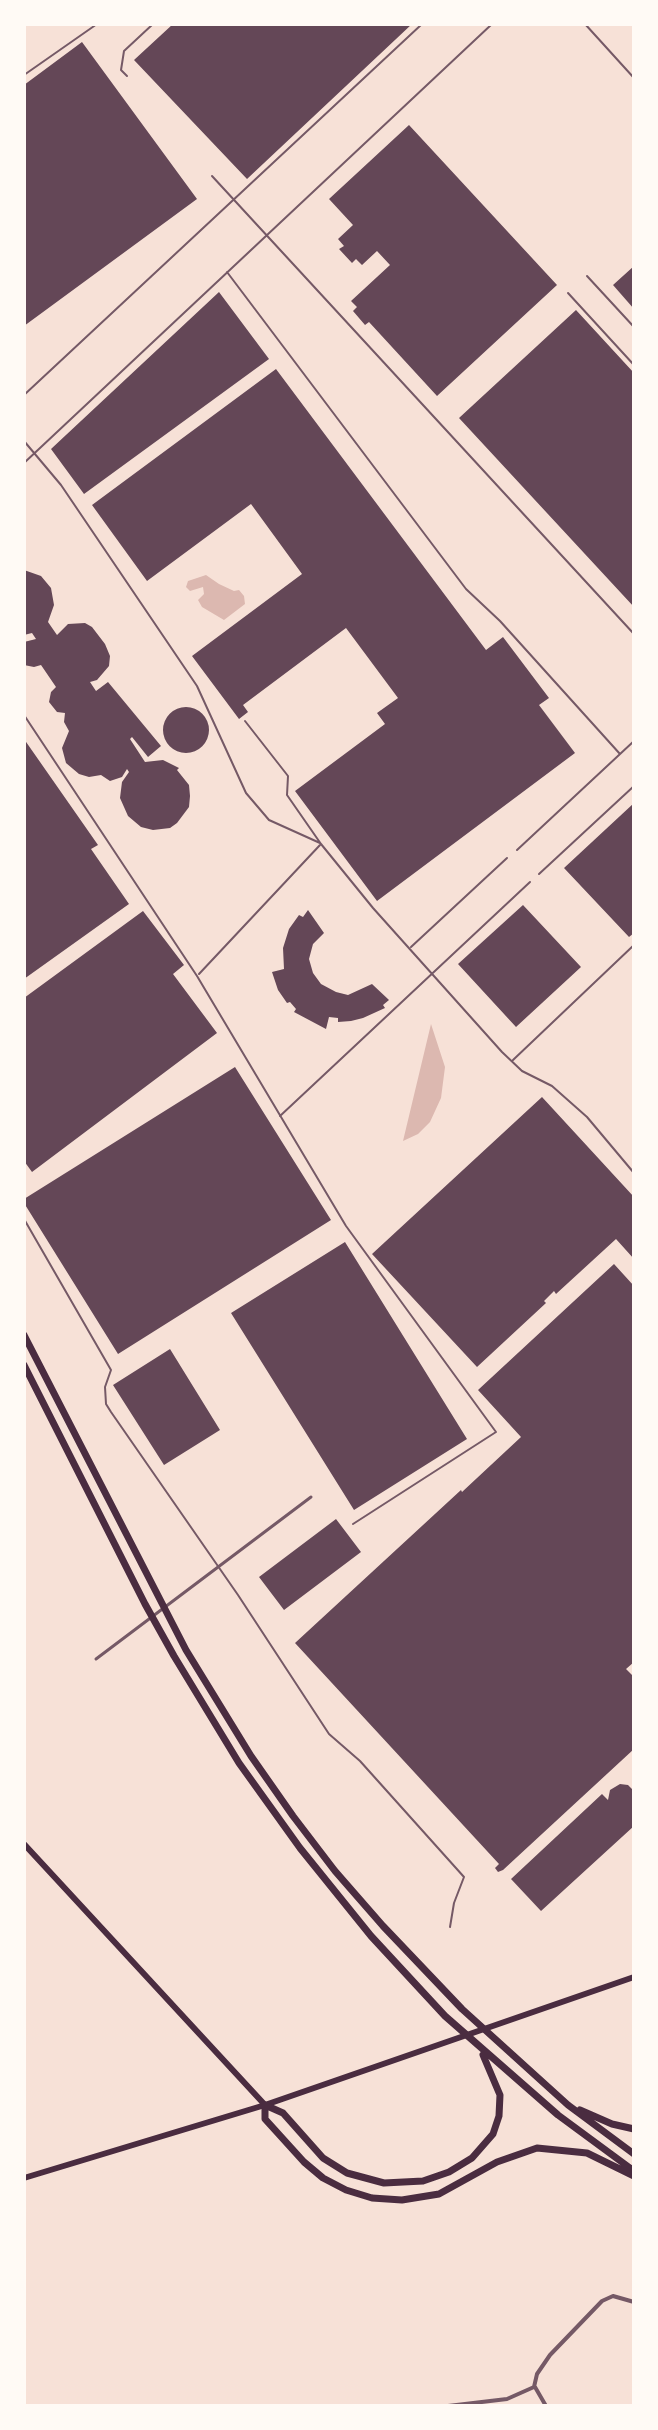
<!DOCTYPE html>
<style>
body{margin:0}
#map{position:relative;width:658px;height:2430px;overflow:hidden;background:#f7e1d7;font-family:"Archivo Narrow",sans-serif}
canvas{display:block}
.frame{position:absolute;inset:0;border:26px solid #fffaf5;pointer-events:none}
</style>
<div id="map">
<canvas width="658" height="2430"></canvas>
<div class="frame"></div>
</div>
<script>
const ctx = document.querySelector('canvas').getContext('2d');
ctx.lineJoin = 'round';
function fill(path, color) {
  ctx.fillStyle = color;
  ctx.fill(path, 'evenodd');
}
function toPath(rows) {
  const path = new Path2D();
  for (const r of rows) {
    if (r.length === 3) {
      path.moveTo(r[0] + r[2], r[1]);
      path.arc(r[0], r[1], r[2], 0, 2 * Math.PI);
      continue;
    }
    path.moveTo(r[0], r[1]);
    for (let i = 2; i < r.length; i += 2) path.lineTo(r[i], r[i + 1]);
  }
  return path;
}
function strokePath(path, color, width, dash) {
  ctx.strokeStyle = color;
  ctx.lineWidth = width;
  ctx.lineCap = dash ? 'butt' : 'round';
  ctx.setLineDash(dash || []);
  ctx.stroke(path);
}
const water = toPath([
 [206,575,219,584,234,591,239,590,244,596,245,604,224,620,202,607,198,600,204,594,203,587,190,591,186,587,188,581],
 [431,1024,445,1067,441,1098,430,1122,418,1134,403,1141]
]);
const building = toPath([
 [173,24,412,24,247,179,134,60],
 [82,42,197,199,24,326,24,85],
 [409,125,557,285,437,396,369,322,365,325,353,311,357,307,351,301,390,265,377,251,362,265,356,259,352,263,339,249,344,246,338,239,353,225,329,199],
 [634,266,634,309,613,285],
 [219,292,269,359,84,494,51,449],
 [576,310,634,373,634,607,459,418],
 [276,369,486,650,503,637,549,698,539,705,575,753,377,901,295,791,385,724,377,713,398,698,346,628,243,705,248,712,239,719,192,656,302,574,251,504,147,581,92,505],
 [24,570,41,576,51,588,54,605,48,622,57,635,68,624,85,623,92,627,105,644,110,656,109,666,97,680,90,682,96,691,108,682,161,746,148,757,132,737,130,739,145,762,163,760,179,768,177,770,189,785,190,796,189,807,177,823,170,828,153,830,141,827,128,816,120,798,122,782,129,772,127,769,122,777,110,781,101,775,89,777,79,774,66,763,62,748,69,731,64,722,65,713,57,712,49,702,51,692,56,687,41,665,34,667,24,665,24,642,36,639,32,633,24,635],
 [186,730,23],
 [24,739,98,845,91,849,129,904,24,979],
 [634,803,634,933,629,937,564,868],
 [523,905,581,967,516,1027,458,964],
 [308,910,324,933,313,944,309,959,313,973,321,984,336,992,348,995,372,984,389,1000,383,1005,385,1008,363,1018,351,1021,338,1022,338,1018,329,1017,326,1029,294,1012,296,1009,290,1002,287,1003,278,990,272,972,284,969,283,948,289,929,299,915,303,917],
 [143,911,184,965,173,974,217,1033,32,1172,24,1161,24,998],
 [235,1067,331,1220,118,1354,24,1203,24,1199],
 [542,1097,634,1197,634,1259,616,1239,556,1294,554,1291,544,1301,546,1303,477,1367,372,1254],
 [345,1242,467,1439,354,1510,231,1313],
 [614,1264,634,1286,634,1662,626,1669,634,1677,634,1749,503,1870,498,1872,495,1868,499,1864,295,1643,461,1490,462,1492,521,1437,478,1390],
 [170,1349,220,1430,164,1465,113,1385],
 [336,1519,361,1552,284,1610,259,1577],
 [620,1784,628,1785,634,1791,634,1826,541,1911,511,1879,602,1794,608,1800,610,1790]
]);
const service = toPath([
 [585,24,634,78],
 [24,75,97,24],
 [127,76,121,70,124,51,153,24],
 [212,176,634,634],
 [227,272,466,589,500,621,620,754],
 [587,276,634,327],
 [568,293,634,365],
 [24,395,422,24],
 [24,441,61,485,197,686,246,793,269,820,320,843],
 [24,463,492,24],
 [24,715,197,976,346,1226,496,1432,353,1524],
 [245,721,288,776,287,795,321,844,373,908,502,1052,522,1071,552,1086,587,1117,634,1173],
 [517,850,634,741],
 [539,874,634,786],
 [411,947,507,858],
 [199,974,320,845],
 [513,1060,634,945],
 [280,1116,530,882],
 [24,1219,111,1370,105,1387,106,1404,111,1412,238,1595,329,1734,360,1761,464,1877,454,1903,450,1927]
]);
const pedestrian = toPath([
 [96,1659,311,1497]
]);
const minor = toPath([
 [534,2387,537,2374,550,2355,602,2301,613,2296,634,2302],
 [535,2387,546,2406],
 [448,2406,507,2399,534,2387]
]);
const secondary = toPath([
 [24,1844,265,2105],
 [24,2178,265,2105,634,1977]
]);
const trunk = toPath([
 [24,1335,186,1650,251,1756,293,1816,335,1871,383,1926,462,2009,568,2105,634,2154],
 [24,1365,145,1604,174,1656,239,1763,300,1848,371,1936,445,2016,558,2115,634,2171],
 [483,2055,500,2095,499,2116,493,2134,472,2158,449,2172,423,2181,384,2183,347,2173,323,2158,283,2113,265,2105,265,2119,304,2162,323,2178,346,2190,372,2198,402,2200,439,2194,497,2162,537,2148,587,2153,634,2176],
 [580,2110,612,2124,634,2129]
]);
fill(water, '#dcb8b0');
fill(building, '#644757');
strokePath(service, '#755966', 2);
strokePath(pedestrian, '#755966', 3);
strokePath(minor, '#755966', 4);
strokePath(secondary, '#4a2c40', 6);
strokePath(trunk, '#4a2c40', 7);
</script>
